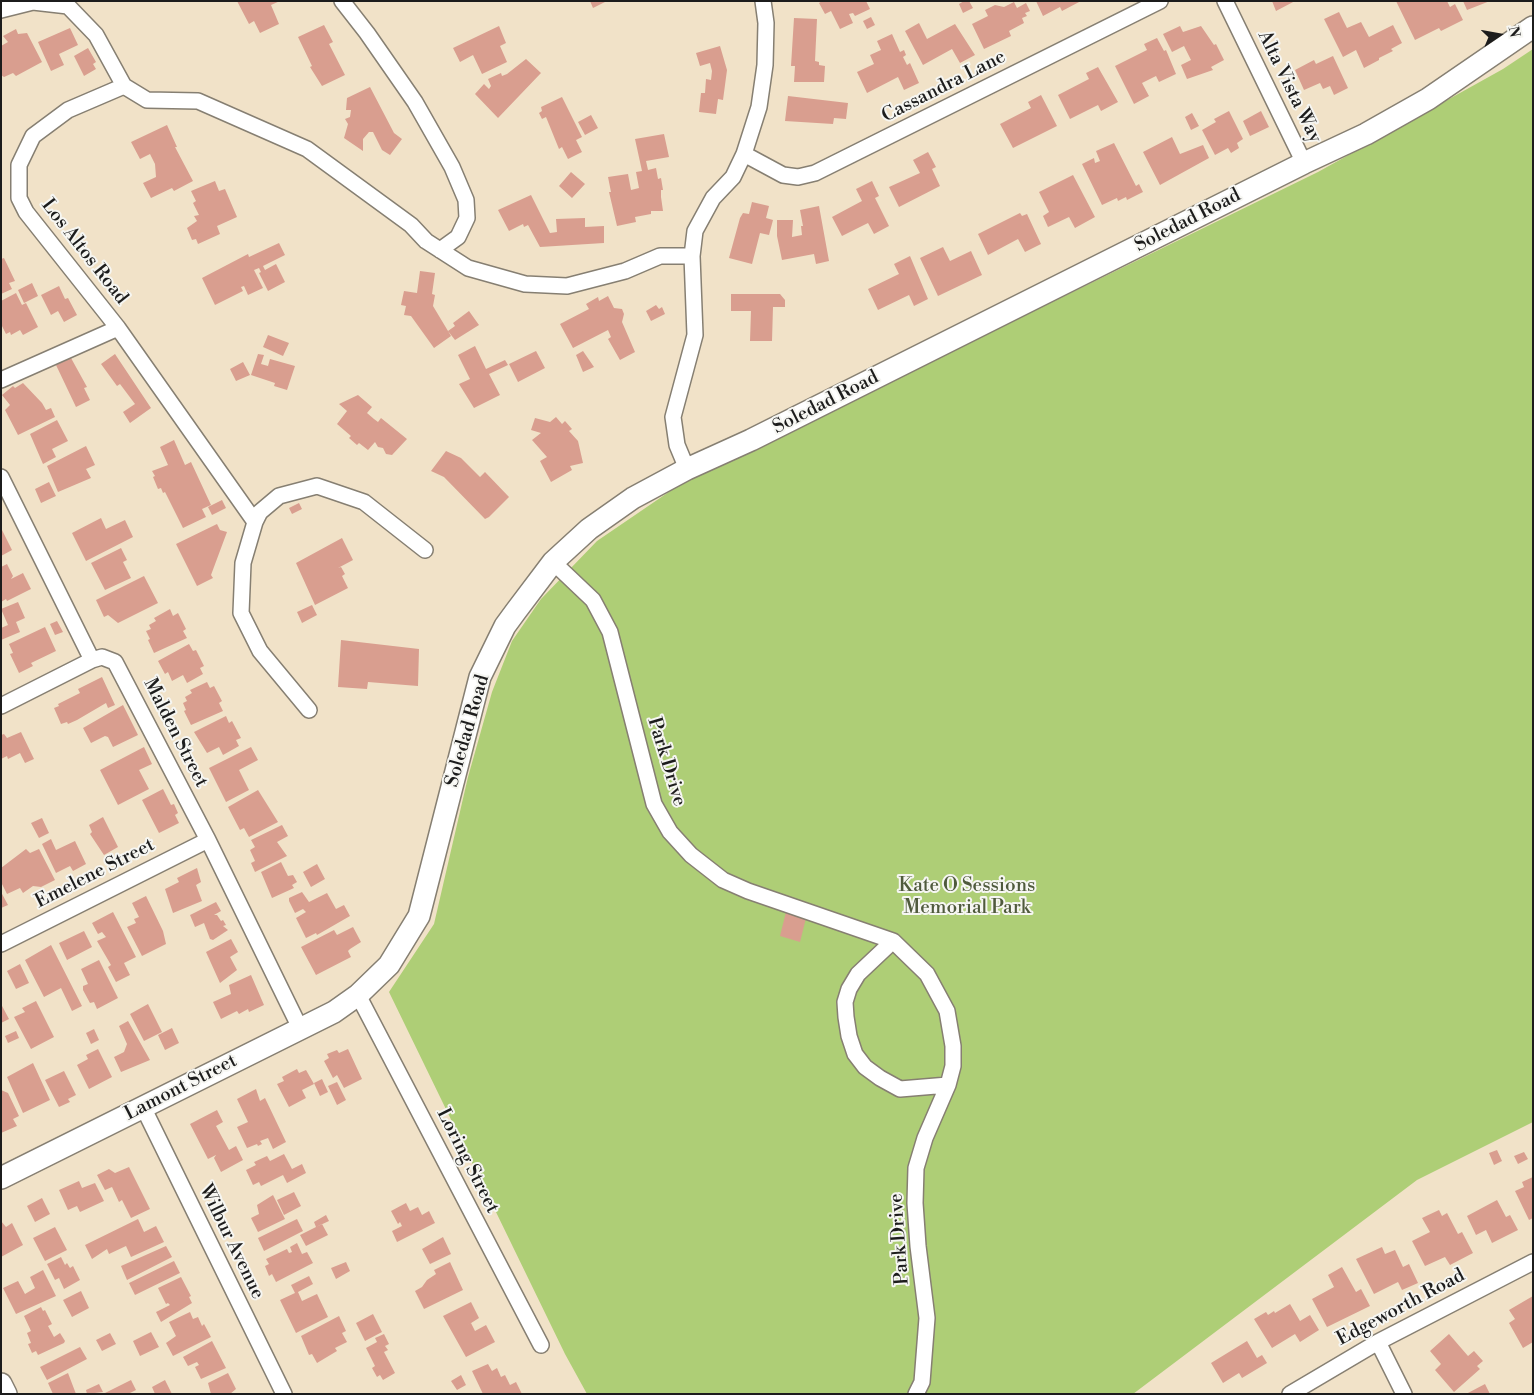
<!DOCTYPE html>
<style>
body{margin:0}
#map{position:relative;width:1534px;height:1395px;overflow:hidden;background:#f1e2c8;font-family:"Libre Bodoni",serif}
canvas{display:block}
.frame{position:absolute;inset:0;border:2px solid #1c1c1c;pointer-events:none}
.north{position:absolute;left:1474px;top:10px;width:50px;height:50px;-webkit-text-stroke:4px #f6f6f2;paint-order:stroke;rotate:78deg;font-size:14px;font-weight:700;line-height:20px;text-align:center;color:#1c1c1c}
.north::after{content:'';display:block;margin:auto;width:18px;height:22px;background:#1c1c1c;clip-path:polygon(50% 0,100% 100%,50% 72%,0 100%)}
</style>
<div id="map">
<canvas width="1534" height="1395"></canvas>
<div class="frame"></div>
<div class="north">N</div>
</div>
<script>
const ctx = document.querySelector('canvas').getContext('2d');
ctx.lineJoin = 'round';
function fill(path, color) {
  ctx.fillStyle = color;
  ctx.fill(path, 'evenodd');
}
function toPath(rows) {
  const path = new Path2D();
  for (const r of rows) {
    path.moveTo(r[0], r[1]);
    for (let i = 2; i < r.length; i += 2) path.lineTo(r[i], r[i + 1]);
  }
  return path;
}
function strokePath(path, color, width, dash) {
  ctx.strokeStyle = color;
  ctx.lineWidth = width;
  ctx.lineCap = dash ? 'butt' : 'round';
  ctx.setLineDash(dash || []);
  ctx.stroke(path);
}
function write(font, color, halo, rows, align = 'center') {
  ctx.font = font + ' "Libre Bodoni",serif';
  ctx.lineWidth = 4;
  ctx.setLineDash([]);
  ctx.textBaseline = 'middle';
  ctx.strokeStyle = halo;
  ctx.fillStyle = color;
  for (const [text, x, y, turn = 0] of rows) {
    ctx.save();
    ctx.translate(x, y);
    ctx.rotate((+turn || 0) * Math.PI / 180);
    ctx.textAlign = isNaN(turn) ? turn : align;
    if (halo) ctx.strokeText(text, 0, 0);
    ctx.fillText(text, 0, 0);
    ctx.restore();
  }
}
const green = toPath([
 [1533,49,1533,1122,1417,1180,1133,1394,587,1394,565,1354,389,992,434,924,468,777,492,692,512,641,541,599,597,541,682,483,1318,172,1503,69]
]);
const building = toPath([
 [237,1,280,1,271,5,279,24,260,33,254,21,249,24],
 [590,1,607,1,593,8],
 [822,1,866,1,870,9,855,16,853,13,849,14,853,23,840,29,831,11,825,14,819,3],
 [964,1,969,1,973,8,963,13,959,4],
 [1036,1,1081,1,1062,11,1060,7,1043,16],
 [1272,1,1295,1,1276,11],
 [1396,1,1447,1,1450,7,1455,4,1463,20,1441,31,1439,28,1415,40],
 [1463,1,1490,1,1467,10],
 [1014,2,1017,8,1026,3,1030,11,1025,13,1027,16,1022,18,1024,23,1009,31,1011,36,984,49,972,24,988,16,985,10,995,5,1004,7],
 [1339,12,1347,28,1361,22,1369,37,1393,25,1402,43,1391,49,1393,51,1379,58,1379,60,1364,68,1356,50,1343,57,1324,19],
 [871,17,875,25,867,29,863,21],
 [794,18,817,19,815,61,819,62,819,65,825,66,824,82,794,82,795,66,791,66],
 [919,23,927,39,955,24,975,55,960,63,952,49,923,65,905,31],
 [324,25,333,42,329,44,345,75,322,86,310,67,312,66,298,37],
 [499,26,506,43,500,46,507,62,482,74,473,55,460,62,453,48],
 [1180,26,1183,32,1201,26,1214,45,1216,44,1224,60,1211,67,1213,70,1187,79,1181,65,1191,60,1184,46,1172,52,1163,34],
 [70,28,78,45,59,54,64,65,51,71,38,42],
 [16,29,18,34,27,33,42,62,16,76,13,73,4,77,1,75,1,46,8,42,3,36],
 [892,34,900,52,904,50,906,55,903,57,907,65,910,63,919,83,904,90,898,77,867,93,857,72,874,64,870,55,881,50,877,41],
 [1157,38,1164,51,1166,50,1176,74,1159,82,1156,76,1142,83,1149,96,1134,104,1115,66,1147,50,1144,44],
 [720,46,727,70,723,100,718,99,716,114,699,112,701,93,705,93,706,79,711,80,712,71,710,63,700,66,696,53],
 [88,48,96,62,93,64,96,69,84,76,74,56],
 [1333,56,1348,88,1334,95,1330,86,1323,89,1320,83,1304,90,1295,70,1314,60,1316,64],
 [526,59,541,73,498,118,475,94,484,84,489,89,491,86,488,79,501,73,502,76,507,74],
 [1098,67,1118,102,1101,111,1098,105,1070,119,1058,95,1089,79,1086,73],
 [370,87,394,133,402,139,390,155,382,150,373,132,369,132,363,139,363,151,344,138,348,124,345,119,350,117,351,110,346,110,347,98],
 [1041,95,1057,126,1013,148,1000,124,1031,108,1028,102],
 [788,96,848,103,846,119,834,118,833,124,785,121],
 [562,97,582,137,576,140,582,152,568,159,562,147,559,149,546,117,542,119,539,113,542,111,541,107],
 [1229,111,1243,139,1237,143,1239,148,1231,153,1228,148,1215,155,1202,130,1216,122,1214,119],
 [1261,111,1269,127,1250,136,1243,121],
 [1192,113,1199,126,1191,130,1185,117],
 [591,115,598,128,585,135,578,122],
 [167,125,177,147,175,147,193,181,174,191,172,188,151,198,143,183,156,177,155,164,150,154,140,159,131,142],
 [664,134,669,157,646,161,648,170,656,168,658,179,661,178,663,190,661,190,661,197,663,211,651,211,651,214,635,217,636,222,617,226,609,192,611,192,608,177,628,174,631,190,639,188,636,172,642,171,635,139],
 [1172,137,1180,154,1203,145,1209,158,1160,185,1143,152],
 [1114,143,1136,186,1139,184,1143,192,1127,200,1126,197,1118,201,1117,198,1102,205,1082,164,1094,158,1095,163,1100,161,1096,151],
 [928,152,936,167,932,169,940,186,899,207,889,187,920,173,913,160],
 [571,172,585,184,572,198,559,186],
 [1073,175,1095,217,1075,228,1069,217,1048,227,1043,216,1049,212,1039,192],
 [215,181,219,191,225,189,237,217,217,226,220,234,198,244,196,239,192,240,187,228,197,221,194,216,199,215,193,203,196,201,191,191],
 [872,181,879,196,875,198,889,226,874,234,868,223,842,236,832,217,862,201,856,189],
 [531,195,550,233,557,232,556,219,585,218,585,227,604,226,604,243,540,247,528,225,524,227,523,224,509,231,498,210],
 [752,202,769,206,766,218,773,220,769,235,760,233,752,264,729,258,740,218,743,213,749,214],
 [819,206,829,261,816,264,814,254,782,260,777,236,777,220,793,220,792,237,802,235,801,226,803,226,800,210],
 [1020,213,1022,216,1027,214,1041,244,1025,252,1018,239,988,255,978,234],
 [279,243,285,255,263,266,265,270,276,264,285,282,268,291,259,273,261,272,259,268,254,270,263,288,248,295,244,286,241,287,243,291,215,305,202,278,248,254,249,257],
 [943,247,950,261,971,251,982,275,938,296,920,258],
 [910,256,928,299,914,306,909,295,878,310,868,289,899,274,894,264],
 [4,258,15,281,9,283,12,289,1,294,1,259],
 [420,271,435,273,432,294,435,295,433,306,451,336,434,348,411,316,404,315,406,306,401,305,404,291,417,293],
 [32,283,38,296,24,303,18,290],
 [59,286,65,299,68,298,77,315,64,322,58,311,51,315,41,295],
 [16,293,22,305,26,303,38,327,23,335,20,330,11,335,10,332,6,334,1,324,1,301],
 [731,294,780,294,785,300,785,307,773,307,772,341,750,341,751,311,731,311],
 [608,296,614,308,622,309,624,314,622,322,635,352,620,360,608,339,611,337,608,330,573,348,560,324,589,309,586,304,598,297,599,301],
 [656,305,659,309,662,307,665,314,651,321,646,311],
 [469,311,479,325,455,340,448,331,455,326,453,323],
 [268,335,289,343,283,356,263,347],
 [475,346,486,369,505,360,508,365,489,374,500,395,474,408,459,384,470,379,458,355],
 [536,351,545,368,518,382,509,364],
 [583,351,594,367,583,372,576,355],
 [115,354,151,408,130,423,123,412,135,404,120,384,117,386,101,364],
 [258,354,264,355,261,364,268,366,270,359,295,366,287,390,274,386,275,383,251,375],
 [71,358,87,387,84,388,90,400,76,407,56,365],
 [243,362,250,375,236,381,230,369],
 [23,383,42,403,46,410,51,408,55,417,18,435,5,410,10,405,2,395,13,386,15,388],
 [358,395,372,407,367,413,374,419,378,422,381,418,407,439,392,455,386,454,383,448,378,447,375,442,368,450,359,443,357,445,349,438,351,436,337,424,347,411,339,404],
 [556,417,562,424,565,421,572,429,569,431,578,441,583,463,570,466,572,470,551,482,540,461,547,457,532,440,541,433,531,430,535,418,550,422],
 [57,420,68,441,52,449,56,457,43,464,30,434],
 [174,440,185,465,191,462,211,505,202,509,206,517,183,528,165,492,163,493,161,488,158,489,153,477,155,476,152,471,168,465,160,447],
 [86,446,95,465,86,469,91,478,58,492,47,466],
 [446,451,461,458,480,477,485,472,509,497,489,517,485,519,444,477,431,471],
 [49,482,56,496,41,503,35,489],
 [222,500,226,508,212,515,208,507],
 [299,503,302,509,292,514,289,508],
 [101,518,106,529,125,520,133,537,86,561,72,533],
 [217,524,220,530,227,532,211,575,213,578,197,586,176,544],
 [1,528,12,550,1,556],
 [342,538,353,560,338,568,341,567,345,574,342,576,348,588,315,605,296,563],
 [121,548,127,560,123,562,131,578,105,590,91,563],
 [7,564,13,576,11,579,23,573,31,589,7,601,6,599,1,602,1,567],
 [144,576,158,603,118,623,108,615,104,617,96,600],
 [18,602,25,618,16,622,20,632,1,640,1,628,8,625,1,609],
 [312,605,317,615,302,623,297,612],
 [170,609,173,616,178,613,186,629,183,631,187,638,154,653,148,640,150,639,146,631,151,629,149,625,156,621,154,618],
 [57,621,63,632,55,635,50,624],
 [45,627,56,651,31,663,33,666,19,673,10,654,13,653,9,644],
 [341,640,419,649,418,686,368,682,367,689,338,687],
 [189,644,193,651,196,650,204,666,200,668,203,674,187,683,183,675,172,681,168,672,165,674,158,661],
 [102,677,115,705,108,708,106,703,77,720,68,724,67,722,61,724,54,708,59,706,58,704,80,693,78,689],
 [207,682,210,688,214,686,222,701,219,703,223,711,191,725,184,711,186,710,183,703,187,701,185,697,192,693,190,690],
 [123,705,138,735,113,747,108,737,105,736,91,743,83,728],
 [226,716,229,723,232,721,241,738,236,740,239,746,223,755,219,747,207,753,194,732],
 [21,732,34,759,25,763,20,753,8,759,7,756,1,759,1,735,4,734,7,738],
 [144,747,152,764,139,770,149,789,118,805,100,770],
 [251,747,258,760,239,770,249,790,226,802,209,768],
 [163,789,171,805,174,804,178,813,175,815,179,823,159,833,142,800],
 [258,790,278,822,249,837,244,828,240,830,228,807],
 [103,817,118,847,104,855,90,834,92,832,89,825],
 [42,818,49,833,39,838,31,823],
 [282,825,288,836,277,842,287,856,255,872,251,863,255,861,250,850,255,847,251,840],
 [51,839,56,850,75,841,86,864,73,871,70,866,56,873,42,844],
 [26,849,30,853,39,849,55,880,41,887,33,886,23,893,20,888,7,894,1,882,1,868],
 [281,862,288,876,293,875,297,882,292,885,294,888,272,898,261,872],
 [317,864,325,879,311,887,303,872],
 [197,868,201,882,196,885,202,901,173,913,165,889,179,882,177,878],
 [1,892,8,905,1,908],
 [302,892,309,902,327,893,336,909,344,905,350,916,317,935,316,933,306,938,296,918,306,912,303,909,295,913,289,901,289,898],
 [146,896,163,931,166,944,142,956,127,927,136,923,134,919,139,917,132,903],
 [216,902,221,911,214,915,217,915,221,921,223,920,226,925,223,926,228,930,213,940,210,939,204,923,195,927,190,915],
 [113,912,136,957,124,963,130,975,116,982,108,967,111,965,97,941,106,937,102,932,98,934,92,923],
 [786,912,806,918,800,942,780,936],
 [353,927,361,942,350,949,348,951,351,957,316,975,301,947,334,930,337,935],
 [84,931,92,947,67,960,59,943],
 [231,939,238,952,230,957,237,970,220,983,206,952],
 [51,945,82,1006,72,1011,61,988,44,997,25,960],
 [99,960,118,998,97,1009,94,1002,90,1003,83,990,83,986,88,984,81,969],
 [20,964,29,983,16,989,7,971],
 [251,975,264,1005,249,1012,248,1009,239,1014,237,1011,221,1019,213,1002,231,994,229,985],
 [36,1001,54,1037,31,1049,14,1017,25,1012,22,1008],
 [1,1004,9,1019,1,1023],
 [148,1004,162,1032,144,1041,130,1014],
 [128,1021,150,1060,121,1072,114,1057,124,1052,127,1044,119,1026],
 [172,1028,179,1043,165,1050,158,1035],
 [94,1029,99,1040,91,1044,86,1033],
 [16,1031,19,1038,8,1043,5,1036],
 [98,1049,112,1077,89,1089,77,1065,88,1059,86,1055],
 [348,1049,362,1079,344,1088,337,1075,333,1078,324,1061,329,1058,327,1054,337,1050,339,1053],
 [33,1063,50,1100,23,1113,7,1077],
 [297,1069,299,1073,306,1070,314,1084,302,1090,306,1098,289,1107,277,1084,284,1081,282,1077],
 [64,1071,76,1095,68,1099,70,1102,59,1107,45,1080],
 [322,1079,328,1092,320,1096,314,1083],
 [337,1082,346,1100,337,1105,328,1086],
 [256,1089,260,1101,265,1098,286,1142,273,1149,268,1138,260,1141,262,1144,258,1146,257,1144,247,1148,237,1127,248,1122,237,1099],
 [1,1090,8,1093,19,1116,13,1119,17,1126,1,1133],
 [217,1110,223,1122,216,1126,229,1150,236,1146,243,1160,221,1172,214,1158,216,1155,208,1159,190,1124],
 [1497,1150,1502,1161,1494,1165,1489,1153],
 [1524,1152,1528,1159,1518,1164,1514,1156],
 [284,1154,292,1169,302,1164,306,1173,287,1183,283,1175,261,1186,259,1182,253,1185,246,1170,256,1165,254,1162,267,1156,270,1161],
 [129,1167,150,1209,131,1218,122,1200,119,1202,112,1187,105,1190,97,1175,109,1169,115,1173],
 [1533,1177,1533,1218,1529,1220,1515,1191,1524,1187,1522,1182],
 [79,1181,82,1188,95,1183,104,1201,80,1212,77,1206,68,1210,59,1190],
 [294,1192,301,1206,284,1215,277,1200],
 [273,1195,285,1219,258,1232,251,1218,259,1214,257,1205],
 [42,1198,50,1214,35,1222,27,1206],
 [1497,1200,1506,1217,1510,1215,1518,1230,1492,1243,1486,1230,1476,1235,1467,1216],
 [406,1203,410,1211,418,1207,422,1215,429,1211,435,1223,397,1242,392,1231,402,1226,400,1222,398,1224,391,1211],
 [1439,1210,1442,1216,1447,1213,1458,1234,1462,1232,1473,1253,1450,1265,1445,1257,1425,1266,1412,1241,1430,1232,1422,1218],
 [326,1215,329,1221,316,1227,314,1222],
 [138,1219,144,1232,156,1226,164,1242,131,1257,126,1246,109,1254,107,1249,92,1259,85,1245],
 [297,1219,303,1231,264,1251,258,1238],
 [1,1221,6,1227,12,1223,23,1245,1,1257],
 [322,1224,328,1235,306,1246,300,1235],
 [55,1227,67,1250,45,1261,33,1238],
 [443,1237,451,1254,430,1264,422,1249],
 [297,1243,302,1254,307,1252,313,1263,276,1282,272,1274,269,1276,265,1266,269,1264,266,1259,287,1249,289,1253,292,1252,290,1247],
 [166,1246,172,1257,127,1280,121,1266],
 [1382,1247,1385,1254,1395,1250,1403,1267,1409,1264,1418,1283,1402,1290,1398,1282,1374,1294,1356,1259],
 [61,1257,65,1265,67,1263,70,1268,73,1266,80,1280,64,1289,59,1278,55,1280,47,1264],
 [174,1261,180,1273,135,1295,129,1283],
 [346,1262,350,1271,336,1279,331,1268],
 [450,1262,463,1290,424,1309,415,1291,422,1287,427,1280,436,1274,434,1270],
 [1342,1267,1356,1292,1361,1289,1370,1306,1327,1327,1312,1299,1334,1287,1328,1275],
 [43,1270,56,1296,16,1314,3,1288,18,1281,25,1294,35,1288,30,1277],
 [309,1276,313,1284,298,1292,302,1301,317,1294,328,1317,296,1333,280,1300,295,1293,291,1285],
 [181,1277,191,1296,189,1297,192,1303,161,1322,156,1312,170,1305,168,1303,166,1304,158,1288],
 [81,1291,89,1308,72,1317,63,1300],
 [1533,1296,1533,1342,1523,1348,1509,1323,1515,1319,1509,1310],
 [471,1302,479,1318,468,1325,471,1323,475,1331,486,1325,495,1342,466,1357,443,1316],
 [1290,1304,1300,1321,1310,1315,1319,1330,1300,1342,1295,1334,1272,1348,1254,1319,1266,1312,1268,1315,1274,1311,1275,1313],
 [41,1307,43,1311,45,1310,52,1324,48,1326,54,1337,60,1333,65,1341,64,1343,38,1355,36,1351,32,1353,28,1344,31,1343,27,1333,31,1331,24,1316],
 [190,1312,193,1319,198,1317,202,1326,204,1324,211,1337,173,1356,166,1343,176,1336,169,1322],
 [373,1314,382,1332,365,1341,356,1323],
 [339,1316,346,1331,342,1333,347,1342,335,1348,337,1351,317,1363,312,1354,309,1355,301,1336],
 [151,1332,159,1347,140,1356,133,1341],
 [110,1333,116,1344,102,1351,96,1340],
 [384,1334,389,1344,385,1346,388,1350,384,1352,395,1373,383,1380,380,1375,377,1377,372,1368,375,1366,366,1348,377,1342,375,1338],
 [1449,1334,1468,1356,1474,1351,1483,1361,1477,1366,1480,1369,1454,1392,1435,1370,1441,1364,1430,1351],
 [212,1341,226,1368,201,1379,195,1367,199,1365,197,1362,188,1366,183,1357],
 [1247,1341,1257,1358,1262,1355,1267,1363,1242,1378,1239,1373,1223,1383,1211,1363],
 [80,1347,87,1359,47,1380,40,1367],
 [488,1364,492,1371,497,1368,501,1377,505,1375,510,1385,516,1382,522,1394,483,1394,472,1371],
 [68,1373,76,1394,53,1394,48,1383],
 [228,1373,236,1389,230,1394,211,1394,208,1383],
 [461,1375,466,1385,457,1390,451,1381],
 [131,1380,136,1390,128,1394,103,1394],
 [165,1380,172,1394,155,1394,152,1387],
 [99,1384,103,1392,87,1394,86,1390],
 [1485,1384,1490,1394,1466,1394]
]);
const street = toPath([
 [342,1,367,33,415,102,452,167,466,200,467,218,458,237,440,250],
 [1225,1,1304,163],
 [1,10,33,2,68,6,96,35,124,86,147,100,198,101,307,149,411,225,426,241,468,268,525,284,567,286,625,271,660,256,692,256],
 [124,86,68,110,33,136,19,165,19,198,26,212,118,328,255,522],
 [744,154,783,175,798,177,815,173,1160,1],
 [1,380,118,328],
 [687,469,677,445,673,417,695,335,692,256,695,231,713,198,733,177,744,154,759,107,765,65,766,23,763,1],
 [1,477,92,660],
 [553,562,593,600,610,632,654,804,670,832,691,855,723,880,748,891,893,941,927,974,947,1011,953,1046,953,1066,948,1085,925,1138,916,1168,915,1203,918,1246,927,1318,922,1382,916,1394],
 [1,706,92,660,102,657,115,662,208,840,300,1028],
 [309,710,260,651,241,613,243,563,255,522,260,512,279,496,317,486,364,502,425,550],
 [893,941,858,974,849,989,845,1002,846,1017,849,1036,855,1054,865,1067,880,1078,900,1089,948,1085],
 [1,944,208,840],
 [358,995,541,1345],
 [143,1107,284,1394],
 [1378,1342,1404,1394],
 [1290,1394,1378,1342,1533,1262]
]);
const secondary = toPath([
 [1,1178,334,1012,358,995,389,965,419,916,480,677,505,626,516,611,553,562,589,529,633,498,687,469,751,440,1304,163,1366,134,1428,99,1533,27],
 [1,1384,6,1394]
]);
const streetNames = [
 ["Cassandra Lane",944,87,-27],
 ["Alta Vista Way",1289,87,64],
 ["Soledad Road",1188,221,-27],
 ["Los Altos Road",84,252,52],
 ["Soledad Road",826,403,-27],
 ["Soledad Road",468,731,-74],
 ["Malden Street",175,733,63],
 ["Park Drive",666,762,73],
 ["Emelene Street",95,874,-27],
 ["Lamont Street",181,1088,-27],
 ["Loring Street",467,1161,63],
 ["Park Drive",900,1239,-94],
 ["Wilbur Avenue",231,1242,64],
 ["Edgeworth Road",1401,1308,-28]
];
const parkNames = [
 ["Kate O Sessions",967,886],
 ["Memorial Park",967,908]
];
fill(green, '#aece76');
fill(building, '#d99e8f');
strokePath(street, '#867f72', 18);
strokePath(secondary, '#867f72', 24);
strokePath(street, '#fff', 15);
strokePath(secondary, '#fff', 21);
write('19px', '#1c1c1c', '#f6f6f2', streetNames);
write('19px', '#4f5a3c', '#f6f6f2', parkNames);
</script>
